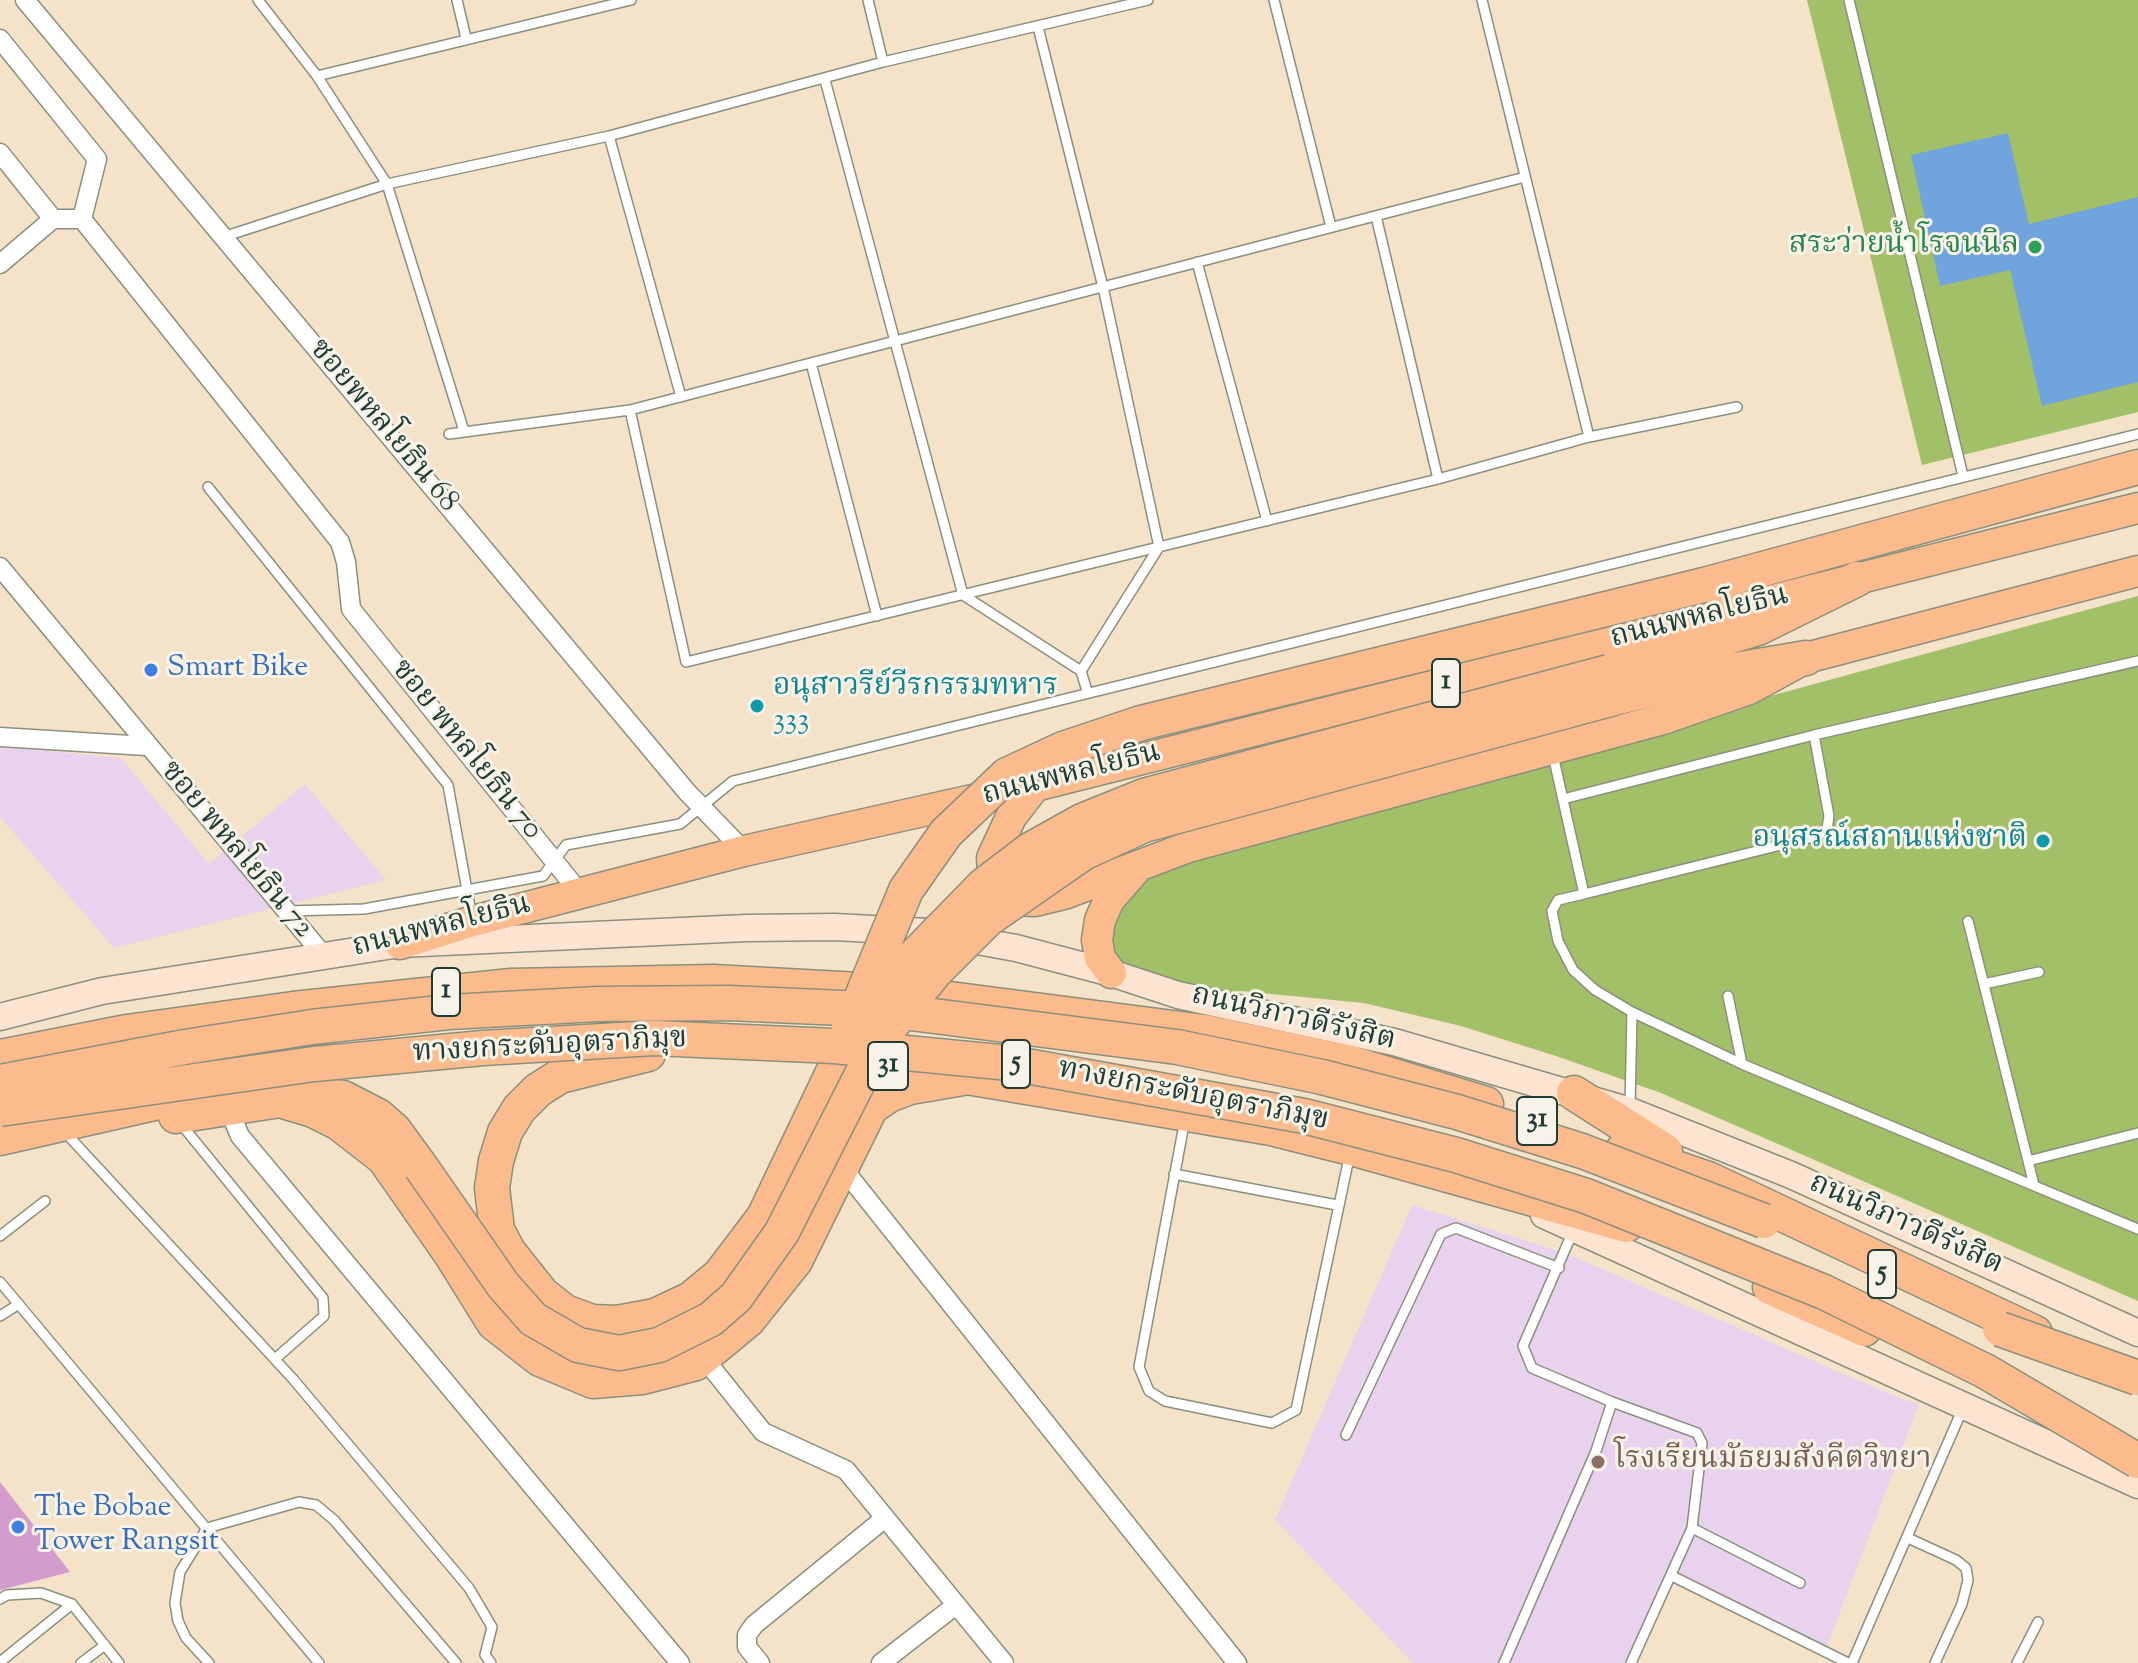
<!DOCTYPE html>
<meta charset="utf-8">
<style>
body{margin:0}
canvas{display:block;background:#f4e2c9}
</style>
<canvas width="2138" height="1663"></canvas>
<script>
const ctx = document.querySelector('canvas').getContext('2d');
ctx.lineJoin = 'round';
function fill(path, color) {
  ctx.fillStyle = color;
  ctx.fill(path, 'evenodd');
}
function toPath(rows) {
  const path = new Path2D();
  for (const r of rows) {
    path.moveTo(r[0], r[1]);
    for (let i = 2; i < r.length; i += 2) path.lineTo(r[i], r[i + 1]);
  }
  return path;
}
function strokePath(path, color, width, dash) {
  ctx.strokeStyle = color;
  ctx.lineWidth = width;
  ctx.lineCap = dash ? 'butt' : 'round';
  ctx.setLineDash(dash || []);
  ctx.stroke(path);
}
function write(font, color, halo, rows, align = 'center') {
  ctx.font = font + ' "Sorts Mill Goudy","Noto Serif Thai",serif';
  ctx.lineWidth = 6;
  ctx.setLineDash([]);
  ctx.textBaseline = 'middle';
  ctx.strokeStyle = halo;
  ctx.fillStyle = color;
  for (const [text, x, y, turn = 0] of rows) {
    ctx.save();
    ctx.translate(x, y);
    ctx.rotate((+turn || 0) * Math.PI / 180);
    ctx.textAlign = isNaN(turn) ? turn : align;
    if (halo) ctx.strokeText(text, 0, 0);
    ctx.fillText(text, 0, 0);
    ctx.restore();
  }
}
const built = toPath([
 [0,746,121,758,209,864,305,784,386,880,114,948,0,817],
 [1412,1205,1565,1253,1897,1397,1919,1404,1825,1652,1672,1576,1631,1663,1413,1663,1275,1520]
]);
const green = toPath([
 [1807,0,2138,0,2138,412,1922,465],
 [2138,596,2138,1301,1661,1093,1559,1057,1461,1026,1364,1003,1241,991,1178,995,1104,953,1109,900,1152,864]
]);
const water = toPath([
 [2008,133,2029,224,2138,197,2138,382,2042,406,2010,270,1940,286,1911,155]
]);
const building = toPath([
 [0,1482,70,1572,0,1590]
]);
const lane = toPath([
 [258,0,317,76,387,184,464,431],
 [457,0,466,38],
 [868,0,883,62],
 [1274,0,1331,227],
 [1482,0,1589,437],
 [1849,0,1963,476],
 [1038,27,1103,287,1159,547,1081,671,1087,691],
 [317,76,631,0],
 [825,80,963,595,1081,671],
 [609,136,681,397],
 [1376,216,1438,479],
 [223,237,387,184,609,136,883,62,1148,0],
 [1197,262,1267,521],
 [811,363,877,616],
 [630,410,686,662,1438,479,1589,437,1737,407],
 [449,434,630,410,1525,177],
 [208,487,448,785,472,918],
 [1553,755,1584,894,1558,900,1552,911,1558,941,1573,970,1595,990,1632,1012,1630,1107],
 [1563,799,1814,735,2138,661],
 [1584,894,1817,836,1827,829,1829,816,1814,735],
 [287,911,364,909,543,876,566,845,680,824,733,781,2138,434],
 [1968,921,2034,1185],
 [1984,984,2039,972],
 [1728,996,1742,1064],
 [1632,1012,1742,1064,2138,1229],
 [1185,1119,1139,1367,1149,1391,1165,1401,1272,1423,1296,1410,1350,1153],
 [181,1124,323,1298,324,1316,275,1359],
 [63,1130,293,1379,469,1588,492,1627,485,1655,491,1663],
 [2028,1161,2138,1133],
 [1174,1174,1337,1205],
 [0,1236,45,1201],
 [0,1282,319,1663],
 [0,1316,19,1304],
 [1612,1402,1697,1433,1702,1443,1692,1528,1631,1663],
 [1346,1435,1441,1234,1456,1228,1559,1268],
 [1692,1528,1800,1583],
 [1908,1538,1956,1560,1966,1568,1968,1580,1962,1604,1935,1663],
 [1672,1576,1848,1663],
 [0,1599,7,1595,41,1593,72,1604,119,1663],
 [0,1662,72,1604],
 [81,1663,105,1645],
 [209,1663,186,1638,178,1621,175,1603,180,1572,207,1528,299,1502,316,1505,334,1520,456,1663],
 [1504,1663,1596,1451,1612,1402,1532,1368,1523,1346,1574,1229],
 [1852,1663,1963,1408],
 [2017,1663,2038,1622]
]);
const street = toPath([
 [25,0,687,792,744,851],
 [0,39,97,159,82,219],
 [0,153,53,219,82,219],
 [82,219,340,542,346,562,351,609,580,893],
 [0,264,53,219],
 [0,567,324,956],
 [0,737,146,746],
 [228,1108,240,1136,680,1663],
 [841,1166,1237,1663],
 [703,1357,763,1432,846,1470,1004,1663],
 [760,1663,747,1647,747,1635,754,1625,885,1518],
 [881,1663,956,1605]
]);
const secondary = toPath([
 [0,1017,102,991,400,944,746,928,835,927,927,932,1016,948,1111,973,1178,995,1394,1042,1630,1111,1791,1175,2138,1333],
 [1544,1215,2138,1485]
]);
const primary = toPath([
 [1035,786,1011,817,992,858,993,874,1001,892,1013,900,1035,901,1064,894,1188,847,1663,719,1749,689,1806,658,2138,571],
 [400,944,473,921,744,851,1035,786,2138,508],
 [1111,973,1100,958,1097,940,1100,920,1109,900,1136,869]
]);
const highway = toPath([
 [1704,585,2138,467],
 [1609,672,1758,628,1857,579],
 [1614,698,1735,670,1806,658],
 [648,1054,560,1076,538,1090,519,1109,505,1132,496,1161,492,1188,497,1230,508,1251,542,1294,565,1312,592,1322,617,1323,655,1316,691,1299,720,1275,764,1217,836,1066],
 [0,1057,127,1032,293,1009,511,986,713,982,896,992,1204,1032,1354,1064,1486,1104],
 [937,1072,1271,1128,1351,1148,1626,1225],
 [1574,1093,1665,1151],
 [280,1100,313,1110,339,1123,384,1158,451,1254,494,1323,540,1359,593,1381,642,1377,696,1363,748,1320,795,1261,871,1107,889,1095,910,1087,963,1078],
 [176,1116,280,1100,324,1096,343,1098,378,1116,394,1130,421,1167],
 [0,1138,203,1092],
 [1623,1150,1708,1179,2035,1333],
 [1770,1287,1864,1329]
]);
const highwayBridge = toPath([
 [865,1023,898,973,984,885,1030,850,1082,821,1144,796,1609,672],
 [849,1028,906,890,946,833,1007,775,1063,749,1141,723,1704,585],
 [0,1082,185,1047,312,1027,449,1012,598,1004,729,1003,887,1010,1177,1047,1322,1077,1457,1112,1582,1151,1764,1221],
 [0,1109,314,1064,483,1048,654,1038,834,1046,1010,1063,1304,1116,1456,1155,1586,1196,1824,1292,1985,1371,2138,1461],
 [421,1167,503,1285,533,1319,578,1345,619,1353,659,1345,711,1319,736,1297,782,1232,880,1039,935,972,988,919,1083,853,1144,825,1614,698],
 [2000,1329,2138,1378]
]);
const markers = [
 [2035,247,8,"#2e9e5b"],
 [151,670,8,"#3f7fe0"],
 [757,706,8,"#0f9aa8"],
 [2043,841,8,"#0f9aa8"],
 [1598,1462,8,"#8d6e63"],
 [18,1527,8,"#3f7fe0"]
];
const shields = [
 [1446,683,28],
 [446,992,28],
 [1016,1064,28],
 [888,1066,40],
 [1537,1121,40],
 [1882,1274,28]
];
const shieldNames = [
 ["1",1446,683],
 ["1",446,992],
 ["5",1016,1064],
 ["31",888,1066],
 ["31",1537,1121],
 ["5",1882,1274]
];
const leisureNames = [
 ["สระว่ายน้ำโรจนนิล",2019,247]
];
const streetNames = [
 ["ซอยพหลโยธิน 68",382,427,50],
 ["ถนนพหลโยธิน",1700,619,-14],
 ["ซอย พหลโยธิน 70",465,751,51],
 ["ถนนพหลโยธิน",1072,776,-14],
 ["ซอย พหลโยธิน 72",235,851,50],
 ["ถนนพหลโยธิน",442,928,-14],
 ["ถนนวิภาวดีรังสิต",1293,1020,13],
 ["ทางยกระดับอุตราภิมุข",550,1048,-3],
 ["ทางยกระดับอุตราภิมุข",1193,1097,11],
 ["ถนนวิภาวดีรังสิต",1905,1226,24]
];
const shopNames = [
 ["Smart Bike",167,670],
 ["The Bobae",34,1510],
 ["Tower Rangsit",34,1544]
];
const cultureNames = [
 ["อนุสาวรีย์วีรกรรมทหาร",773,689],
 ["333",773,723],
 ["อนุสรณ์สถานแห่งชาติ",2027,841,"right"]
];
const educationNames = [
 ["โรงเรียนมัธยมสังคีตวิทยา",1614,1462]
];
fill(built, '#e9d2ee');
fill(green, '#a2c068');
fill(water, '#6fa4dc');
fill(building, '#d29ccf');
strokePath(lane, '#8a907e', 12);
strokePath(street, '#8a907e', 21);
strokePath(secondary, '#8a907e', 29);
strokePath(primary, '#8a907e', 33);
strokePath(highway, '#8a907e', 37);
strokePath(lane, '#fff', 9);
strokePath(street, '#fff', 18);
strokePath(secondary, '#fde4d1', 26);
strokePath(primary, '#fbbb8d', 30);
strokePath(highway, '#fbbb8d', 34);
strokePath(highwayBridge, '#8a907e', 37, []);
strokePath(highwayBridge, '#fbbb8d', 34);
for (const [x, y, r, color] of markers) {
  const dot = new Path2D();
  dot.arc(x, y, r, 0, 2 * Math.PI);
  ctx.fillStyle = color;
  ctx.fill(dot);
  strokePath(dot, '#f7f3e8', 3);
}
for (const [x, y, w] of shields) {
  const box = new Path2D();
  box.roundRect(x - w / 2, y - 24, w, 48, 6);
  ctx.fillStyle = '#f7f3e8';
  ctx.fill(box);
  strokePath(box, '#1f3d34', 2);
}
write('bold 28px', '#1f3d34', null, shieldNames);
write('30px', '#27864d', '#f7f3e8', leisureNames, 'right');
write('30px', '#1f3d34', '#f7f3e8', streetNames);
write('30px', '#366cbe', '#f7f3e8', shopNames, 'left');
write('30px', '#0d838f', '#f7f3e8', cultureNames, 'left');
write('30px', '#785e54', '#f7f3e8', educationNames, 'left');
</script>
